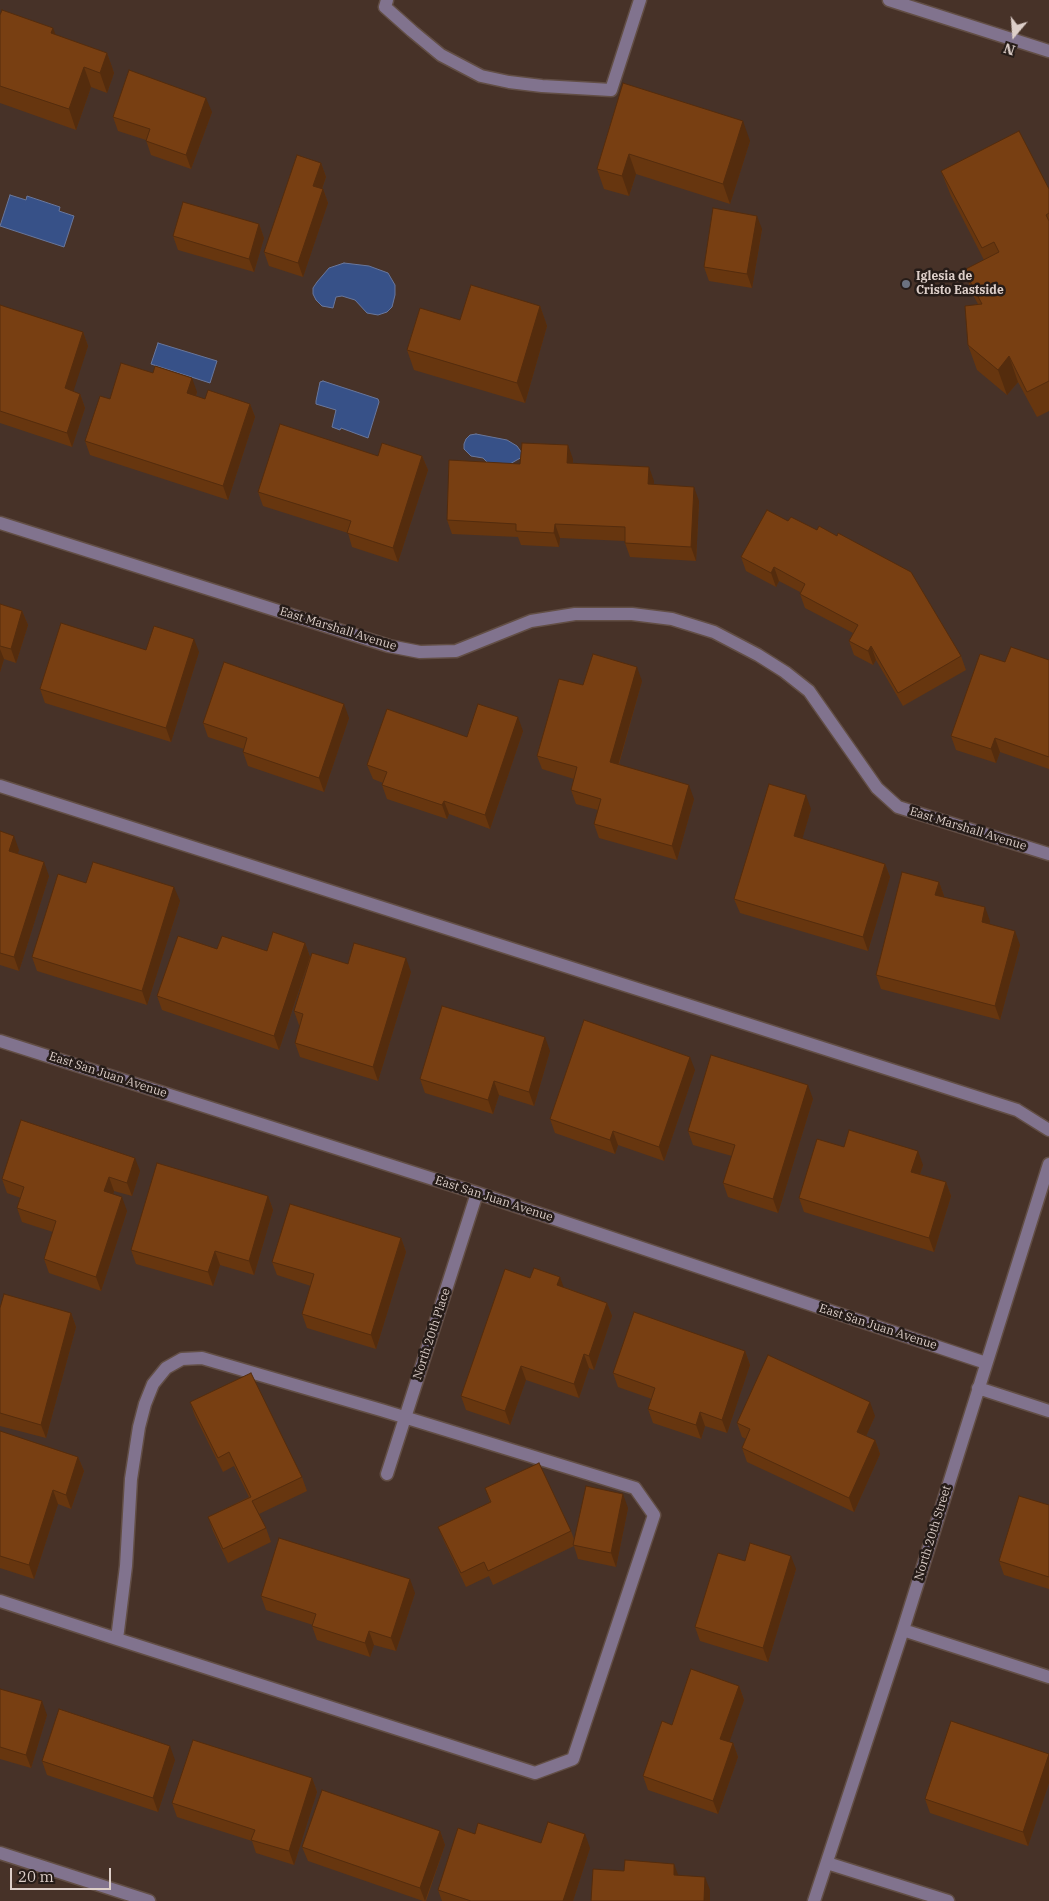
<!DOCTYPE html>
<style>
body{margin:0}
#map{position:relative;width:1049px;height:1901px;overflow:hidden;background:#473228;font-family:"IBM Plex Serif",serif}
canvas{display:block}
.north{position:absolute;left:989px;top:10px;width:50px;height:50px;-webkit-text-stroke:4px #261c18;paint-order:stroke;rotate:198deg;font-size:14px;font-weight:700;line-height:20px;text-align:center;color:#ddcfc9}
.north::after{content:'';display:block;margin:auto;width:18px;height:22px;background:#ddcfc9;clip-path:polygon(50% 0,100% 100%,50% 72%,0 100%)}
.scale{position:absolute;left:10px;top:1868px;width:101px;height:22px;box-sizing:border-box;border:2px solid #ddcfc9;border-top:0;padding-left:6px;font-size:15px;line-height:18px;white-space:nowrap;color:#ddcfc9;-webkit-text-stroke:4px #261c18;paint-order:stroke}
</style>
<div id="map">
<canvas width="1049" height="1901"></canvas>
<div class="north">N</div>
<div class="scale">20 m</div>
</div>
<script>
const ctx = document.querySelector('canvas').getContext('2d');
ctx.lineJoin = 'round';
function fill(path, color) {
  ctx.fillStyle = color;
  ctx.fill(path, 'evenodd');
}
function toPath(rows) {
  const path = new Path2D();
  for (const r of rows) {
    path.moveTo(r[0], r[1]);
    for (let i = 2; i < r.length; i += 2) path.lineTo(r[i], r[i + 1]);
  }
  return path;
}
function strokePath(path, color, width, dash) {
  ctx.strokeStyle = color;
  ctx.lineWidth = width;
  ctx.lineCap = dash ? 'butt' : 'round';
  ctx.setLineDash(dash || []);
  ctx.stroke(path);
}
function write(font, color, halo, rows, align = 'center') {
  ctx.font = font + ' "IBM Plex Serif",serif';
  ctx.lineWidth = 5;
  ctx.setLineDash([]);
  ctx.textBaseline = 'middle';
  ctx.strokeStyle = halo;
  ctx.fillStyle = color;
  for (const [text, x, y, turn = 0] of rows) {
    ctx.save();
    ctx.translate(x, y);
    ctx.rotate((+turn || 0) * Math.PI / 180);
    ctx.textAlign = isNaN(turn) ? turn : align;
    if (halo) ctx.strokeText(text, 0, 0);
    ctx.fillText(text, 0, 0);
    ctx.restore();
  }
}
const water = toPath([
 [10,195,26,200,27,196,60,207,59,211,74,216,64,247,0,226,10,195],
 [344,263,369,266,388,273,395,285,395,295,392,307,387,312,378,315,367,313,355,300,342,296,336,297,333,308,322,306,316,300,313,294,313,288,317,282,329,268,344,263],
 [158,343,217,361,210,383,151,364,158,343],
 [323,381,378,399,379,402,368,438,341,428,340,430,332,427,336,410,316,404,316,401,320,382,323,381],
 [476,434,507,440,517,446,524,456,508,465,491,466,483,458,471,456,464,449,464,444,466,439,470,435,476,434]
]);
const minor = toPath([
 [387,0,385,7,412,31,441,55,481,76,509,82,542,86,611,90,640,0],
 [889,0,1049,51],
 [0,523,389,646,420,652,456,651,531,621,575,614,632,614,672,619,714,632,758,655,785,672,809,691,877,788,898,807,1049,854],
 [0,786,1017,1110,1049,1130],
 [0,1041,477,1193,986,1363],
 [978,1388,1049,1411],
 [387,1474,477,1193],
 [0,1601,117,1639,535,1773,573,1759,654,1515,635,1488,381,1410,202,1358,182,1359,166,1368,153,1384,145,1404,139,1427,131,1479,126,1566,117,1639],
 [903,1630,1049,1677],
 [0,1853,149,1901],
 [827,1863,948,1901],
 [814,1901,903,1630,1049,1164]
]);
const wall = toPath([
 [0,15,107,53,114,73,107,93,91,87,76,130,0,103],
 [623,83,750,141,730,204,636,174,629,196,604,189,597,169],
 [212,112,191,169,151,155,146,140,118,131,113,117],
 [321,163,326,177,322,189,323,189,328,203,303,277,269,266,264,252],
 [941,171,1049,189,1049,411,1037,417,1018,382,1007,395,977,370,968,345,978,304,973,295,964,270,984,260,951,196],
 [259,224,264,238,254,272,178,250,173,236],
 [762,229,752,288,709,281,704,267],
 [0,305,83,332,88,346,73,391,80,394,85,408,72,447,0,423],
 [540,306,547,326,525,403,414,370,407,350,460,320],
 [197,392,196,396,205,399,250,404,255,417,228,500,90,455,85,441,110,399],
 [378,456,422,456,428,470,398,562,352,547,348,533,263,506,258,492],
 [573,459,573,463,654,481,654,485,699,501,696,561,630,557,625,543,625,541,560,538,559,547,521,545,518,537,452,534,447,520,520,464],
 [767,510,961,656,966,670,903,706,876,660,873,665,854,655,849,641,853,633,805,608,800,594,800,592,779,581,776,587,746,571,741,557],
 [0,604,22,611,28,625,16,663,4,659,0,672],
 [146,650,199,652,171,742,45,703,40,689],
 [1049,660,1049,769,1000,752,996,763,956,750,951,736,1005,662],
 [642,681,619,764,694,799,677,860,599,838,594,824,598,810,576,804,571,790,574,779,542,769,537,756,583,685],
 [349,718,324,792,248,766,243,752,244,749,208,737,203,723],
 [523,731,490,829,449,814,447,819,387,799,382,785,383,783,373,779,367,765,467,737],
 [811,809,802,839,885,864,890,877,868,951,740,913,734,899],
 [0,831,19,850,17,853,49,876,19,971,0,965],
 [939,882,944,896,943,897,990,921,989,924,1020,945,1000,1020,881,989,876,975],
 [86,883,180,901,147,1005,37,971,32,957],
 [305,943,310,957,348,964,411,972,378,1081,300,1057,295,1043,300,1025,299,1025,294,1011,309,961,279,1050,162,1010,157,996,217,949,267,951],
 [550,1051,534,1106,499,1095,493,1114,425,1093,420,1079],
 [695,1070,664,1161,618,1145,615,1154,555,1133,550,1119],
 [813,1099,778,1213,728,1197,723,1183,732,1156,693,1145,688,1131],
 [844,1147,923,1165,920,1174,946,1182,951,1196,934,1252,804,1212,799,1198],
 [140,1171,132,1196,114,1191,113,1194,127,1211,101,1291,49,1273,44,1259,53,1232,22,1222,17,1208,21,1198,7,1193,2,1179],
 [268,1196,273,1210,254,1275,220,1265,213,1286,136,1264,131,1250],
 [401,1238,406,1252,376,1349,307,1328,302,1314,311,1286,277,1275,272,1262],
 [530,1278,564,1287,607,1303,612,1316,594,1370,589,1368,579,1398,526,1380,510,1425,466,1410,461,1396],
 [0,1308,71,1313,76,1327,46,1438,0,1426],
 [745,1351,750,1365,727,1433,705,1426,701,1439,653,1423,648,1409,652,1399,618,1387,613,1373],
 [190,1402,302,1477,307,1491,259,1514,266,1528,271,1542,228,1563,213,1531,208,1517,249,1497,234,1466,223,1472,195,1416],
 [875,1416,866,1436,875,1440,880,1454,854,1512,747,1462,742,1448,746,1439,742,1437,737,1423],
 [0,1431,78,1457,84,1471,71,1509,58,1504,34,1579,0,1568],
 [485,1488,571,1531,574,1539,628,1508,616,1567,578,1559,574,1546,493,1585,489,1576,466,1587,444,1541,438,1527,490,1502],
 [1049,1505,1049,1589,1004,1575,999,1561],
 [745,1561,796,1569,768,1662,700,1641,695,1627],
 [415,1593,396,1651,374,1645,370,1657,317,1640,312,1626,313,1625,266,1610,261,1596],
 [739,1686,744,1700,729,1742,733,1743,738,1757,718,1814,648,1790,643,1776,672,1725],
 [0,1689,47,1715,31,1768,0,1759],
 [1049,1754,1049,1783,1028,1846,930,1813,925,1799],
 [175,1760,158,1812,47,1775,42,1761],
 [312,1778,317,1792,294,1865,256,1853,252,1841,177,1817,172,1803],
 [440,1831,445,1845,426,1901,423,1901,308,1861,302,1847],
 [475,1834,541,1843,590,1848,573,1901,442,1901,438,1890]
]);
const shadedWall = toPath([
 [53,28,61,48,51,33],
 [107,53,114,73,107,93,100,73],
 [84,67,91,87,76,130,69,109],
 [206,98,212,112,191,169,186,155],
 [743,121,750,141,730,204,723,184],
 [629,154,636,174,629,196,622,176],
 [321,163,326,177,318,200,313,186],
 [323,189,328,203,303,277,298,263],
 [757,216,762,229,752,288,747,274],
 [259,224,264,238,254,272,249,259],
 [540,306,547,326,525,403,517,383],
 [83,332,88,346,70,402,65,388],
 [1009,356,1018,382,1007,395,998,370],
 [192,378,197,392,192,407,187,393],
 [80,394,85,408,72,447,67,433],
 [250,404,255,417,228,500,223,486],
 [568,445,573,459,572,477,567,463],
 [422,456,428,470,398,562,393,548],
 [649,467,654,481,653,498,648,484],
 [694,487,699,501,696,561,691,547],
 [555,524,560,538,559,547,554,533],
 [774,567,779,581,776,587,771,573],
 [22,611,28,625,16,663,11,649],
 [194,639,199,652,171,742,166,728],
 [871,646,876,660,873,665,868,651],
 [0,649,4,659,0,672],
 [637,667,642,681,615,776,610,762],
 [344,704,349,718,324,792,319,778],
 [518,717,523,731,490,829,485,815],
 [995,738,1000,752,996,763,991,749],
 [689,785,694,799,677,860,672,846],
 [806,795,811,809,799,850,794,836],
 [444,801,449,814,447,819,442,805],
 [14,836,19,850,14,865,9,851],
 [44,862,49,876,19,971,14,957],
 [885,864,890,877,868,951,863,937],
 [939,882,944,896,940,909,935,895],
 [174,887,180,901,147,1005,142,991],
 [985,907,990,921,987,936,982,922],
 [1015,931,1020,945,1000,1020,995,1006],
 [305,943,310,957,279,1050,274,1036],
 [406,958,411,972,378,1081,373,1067],
 [545,1037,550,1051,534,1106,529,1092],
 [690,1057,695,1070,664,1161,659,1147],
 [494,1081,499,1095,493,1114,488,1100],
 [808,1085,813,1099,778,1213,773,1199],
 [613,1131,618,1145,615,1154,610,1140],
 [918,1151,923,1165,916,1186,911,1172],
 [135,1158,140,1171,132,1196,127,1183],
 [109,1177,114,1191,110,1205,104,1191],
 [946,1182,951,1196,934,1252,929,1238],
 [268,1196,273,1210,254,1275,249,1261],
 [122,1197,127,1211,101,1291,96,1277],
 [401,1238,406,1252,376,1349,371,1335],
 [215,1251,220,1265,213,1286,208,1272],
 [560,1277,565,1291,557,1285],
 [607,1303,612,1316,594,1370,589,1356],
 [71,1313,76,1327,46,1438,41,1425],
 [745,1351,750,1365,727,1433,722,1420],
 [584,1354,589,1368,579,1398,574,1384],
 [521,1366,526,1380,510,1425,505,1411],
 [870,1402,875,1416,862,1445,857,1432],
 [700,1412,705,1426,701,1439,696,1425],
 [875,1440,880,1454,854,1512,849,1498],
 [78,1457,84,1471,71,1509,66,1495],
 [53,1490,58,1504,34,1579,29,1565],
 [623,1494,628,1508,616,1567,611,1553],
 [791,1556,796,1569,768,1662,763,1648],
 [410,1579,415,1593,396,1651,391,1638],
 [369,1631,374,1645,370,1657,365,1643],
 [739,1686,744,1700,726,1752,720,1739],
 [42,1701,47,1715,31,1768,26,1755],
 [733,1743,738,1757,718,1814,713,1801],
 [170,1746,175,1760,158,1812,153,1798],
 [1049,1754,1049,1783,1028,1846,1023,1832],
 [312,1778,317,1792,294,1865,289,1851],
 [440,1831,445,1845,425,1901,420,1888],
 [585,1834,590,1848,573,1901,563,1901],
 [674,1864,679,1877,674,1875],
 [705,1877,710,1890,710,1901,704,1901]
]);
const building = toPath([
 [2,10,53,28,51,33,107,53,100,73,84,67,69,109,0,86,0,15,2,10],
 [129,70,206,98,186,155,146,141,150,129,113,117,129,70],
 [623,83,743,121,723,184,629,154,622,176,597,169,623,83],
 [1019,131,1049,189,1049,213,1046,215,1049,221,1049,381,1027,392,1009,356,998,370,968,345,965,306,982,304,964,270,999,252,994,242,982,248,941,171,1019,131],
 [297,155,321,163,313,186,323,189,298,263,264,252,297,155],
 [183,202,259,224,249,259,173,236,183,202],
 [713,208,757,216,747,274,704,267,713,208],
 [471,285,540,306,517,383,407,350,420,308,460,320,471,285],
 [0,305,83,332,65,388,80,394,67,433,0,411,0,305],
 [121,363,153,373,155,366,192,378,187,393,205,399,208,390,250,404,223,486,85,441,100,396,110,399,121,363],
 [280,424,378,456,382,443,422,456,393,548,347,533,351,521,258,492,280,424],
 [522,443,568,445,567,463,649,467,648,484,694,487,691,547,625,543,625,527,555,524,554,533,516,531,516,524,447,520,449,460,520,464,522,443],
 [767,510,788,521,791,517,817,530,819,526,837,536,838,533,911,572,961,656,898,693,871,646,868,651,849,641,858,625,800,594,805,584,774,567,771,573,741,557,767,510],
 [0,604,22,611,11,649,0,646,0,604],
 [61,623,146,650,154,626,194,639,166,728,40,689,61,623],
 [1011,647,1049,660,1049,757,995,738,991,749,951,736,980,654,1005,662,1011,647],
 [593,654,637,667,610,762,689,785,672,846,594,824,601,799,571,790,577,767,537,756,559,679,583,685,593,654],
 [224,662,344,704,319,778,243,752,247,738,203,723,224,662],
 [478,704,518,717,485,815,444,801,442,805,382,785,387,772,367,765,387,709,467,737,478,704],
 [769,784,806,795,794,836,885,864,863,937,734,899,769,784],
 [0,831,14,836,9,851,44,862,14,957,0,953,0,831],
 [93,862,174,887,142,991,32,957,58,874,86,883,93,862],
 [902,872,939,882,935,895,985,907,982,922,1015,931,995,1006,876,975,902,872],
 [273,932,305,943,274,1036,157,996,178,936,217,949,222,936,267,951,273,932],
 [354,943,406,958,373,1067,295,1043,303,1014,294,1011,312,953,348,964,354,943],
 [442,1006,545,1037,529,1092,494,1081,488,1100,420,1079,442,1006],
 [584,1020,690,1057,659,1147,613,1131,610,1140,550,1119,584,1020],
 [711,1055,808,1085,773,1199,723,1183,735,1145,688,1131,711,1055],
 [21,1120,135,1158,127,1183,109,1177,104,1191,122,1197,96,1277,44,1259,56,1221,17,1208,24,1187,2,1179,21,1120],
 [849,1130,918,1151,911,1172,946,1182,929,1238,799,1198,817,1139,844,1147,849,1130],
 [157,1163,268,1196,249,1261,215,1251,208,1272,131,1250,157,1163],
 [290,1204,401,1238,371,1335,302,1314,314,1274,272,1262,290,1204],
 [534,1268,560,1277,557,1285,607,1303,589,1356,584,1354,574,1384,521,1366,505,1411,461,1396,505,1269,530,1278,534,1268],
 [4,1294,71,1313,41,1425,0,1413,0,1308,4,1294],
 [634,1312,745,1351,722,1420,700,1412,696,1425,648,1409,655,1388,613,1373,634,1312],
 [768,1355,870,1402,857,1432,875,1440,849,1498,742,1448,750,1429,737,1423,768,1355],
 [251,1373,302,1477,252,1501,266,1528,223,1549,208,1517,251,1497,229,1452,218,1458,190,1402,251,1373],
 [0,1431,78,1457,66,1495,53,1490,29,1565,0,1556,0,1431],
 [539,1463,571,1531,488,1571,484,1562,461,1573,438,1527,491,1502,485,1488,539,1463],
 [586,1486,623,1494,611,1553,573,1545,586,1486],
 [1019,1496,1049,1505,1049,1577,999,1561,1019,1496],
 [279,1538,410,1579,391,1638,369,1631,365,1643,312,1626,316,1614,261,1596,279,1538],
 [750,1543,791,1556,763,1648,695,1627,718,1553,745,1561,750,1543],
 [691,1669,739,1686,720,1739,733,1743,713,1801,643,1776,662,1721,672,1725,691,1669],
 [0,1689,42,1701,26,1755,0,1747,0,1689],
 [59,1709,170,1746,153,1798,42,1761,59,1709],
 [951,1721,1049,1754,1023,1832,925,1799,951,1721],
 [193,1740,312,1778,289,1851,251,1840,255,1830,172,1803,193,1740],
 [322,1790,440,1831,420,1888,302,1847,322,1790],
 [548,1822,585,1834,563,1901,471,1901,438,1890,458,1828,475,1834,478,1823,541,1843,548,1822],
 [625,1860,674,1864,674,1875,705,1877,704,1901,591,1901,593,1869,624,1871,625,1860]
]);
const markers = [
 [906,284,5,"#6b7280"]
];
const poiNames = [
 ["Iglesia de",916,277],
 ["Cristo Eastside",916,291]
];
const streetNames = [
 ["East Marshall Avenue",338,629,17],
 ["East Marshall Avenue",968,829,17],
 ["East San Juan Avenue",108,1075,18],
 ["East San Juan Avenue",494,1199,18],
 ["East San Juan Avenue",878,1327,18],
 ["North 20th Place",432,1334,-72],
 ["North 20th Street",933,1533,-73]
];
fill(water, '#375188');
strokePath(water, '#69779c', 1);
strokePath(minor, '#624e45', 15);
strokePath(minor, '#81738e', 12);
fill(wall, '#67360f');
fill(shadedWall, '#542c0d');
fill(building, '#783f12');
strokePath(building, '#542c0d', 1);
for (const [x, y, r, color] of markers) {
  const dot = new Path2D();
  dot.arc(x, y, r, 0, 2 * Math.PI);
  ctx.fillStyle = color;
  ctx.fill(dot);
  strokePath(dot, '#261c18', 2);
}
write('bold 12px', '#ddcfc9', '#261c18', poiNames, 'left');
write('12px', '#ddcfc9', '#261c18', streetNames);
</script>
